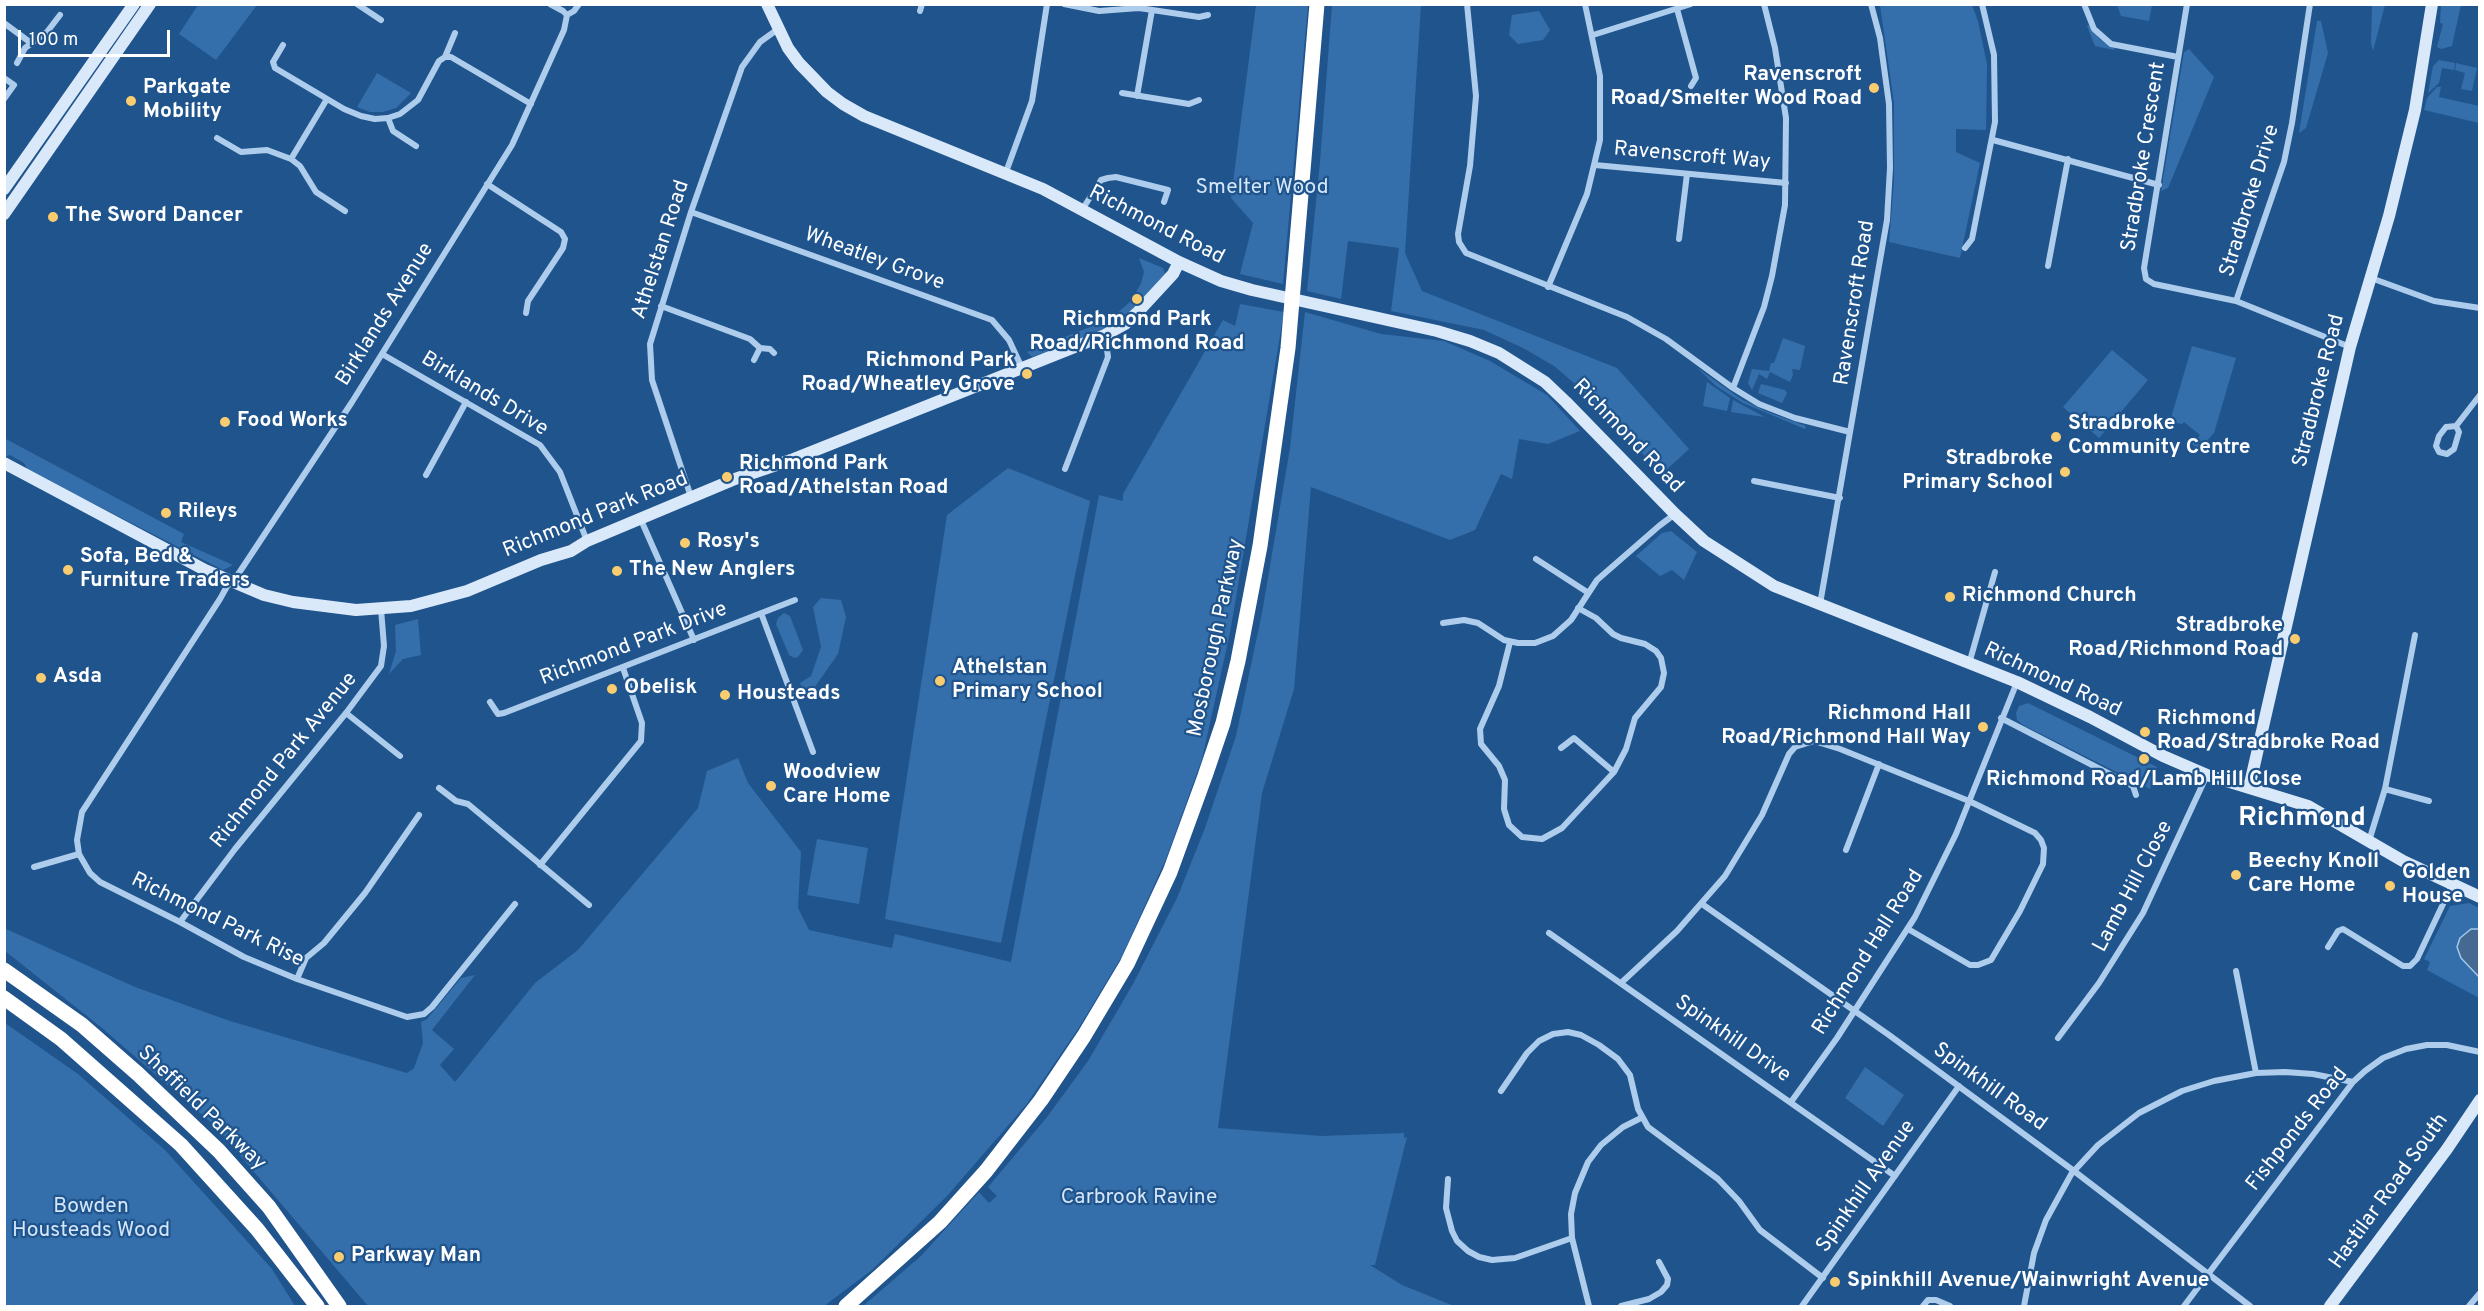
<!DOCTYPE html>
<style>
body{margin:0}
#map{position:relative;width:2484px;height:1311px;overflow:hidden;background:#20548d;font-family:Overpass,sans-serif}
canvas{display:block}
.frame{position:absolute;inset:0;border:6px solid #fff;pointer-events:none}
.scale{position:absolute;left:18px;top:30px;width:152px;height:27px;box-sizing:border-box;border:3px solid #fff;border-top:0;padding-left:8px;font-size:18px;line-height:21px;white-space:nowrap;color:#fff;-webkit-text-stroke:4px #20548d;paint-order:stroke}
</style>
<div id="map">
<canvas width="2484" height="1311"></canvas>
<div class="frame"></div>
<div class="scale">100 m</div>
</div>
<script>
const ctx = document.querySelector('canvas').getContext('2d');
ctx.lineJoin = 'round';
function fill(path, color) {
  ctx.fillStyle = color;
  ctx.fill(path, 'evenodd');
}
function toPath(rows) {
  const path = new Path2D();
  for (const r of rows) {
    path.moveTo(r[0], r[1]);
    for (let i = 2; i < r.length; i += 2) path.lineTo(r[i], r[i + 1]);
  }
  return path;
}
function strokePath(path, color, width, dash) {
  ctx.strokeStyle = color;
  ctx.lineWidth = width;
  ctx.lineCap = dash ? 'butt' : 'round';
  ctx.setLineDash(dash || []);
  ctx.stroke(path);
}
function write(font, color, halo, rows, align = 'center') {
  ctx.font = font + ' Overpass,sans-serif';
  ctx.lineWidth = 4.5;
  ctx.setLineDash([]);
  ctx.textBaseline = 'middle';
  ctx.strokeStyle = halo;
  ctx.fillStyle = color;
  for (const [text, x, y, turn = 0] of rows) {
    ctx.save();
    ctx.translate(x, y);
    ctx.rotate((+turn || 0) * Math.PI / 180);
    ctx.textAlign = isNaN(turn) ? turn : align;
    if (halo) ctx.strokeText(text, 0, 0);
    ctx.fillText(text, 0, 0);
    ctx.restore();
  }
}
const green = toPath([
 [198,5,257,5,216,60,179,34],
 [1256,5,1308,5,1283,284,1240,274,1253,223,1231,198],
 [1332,5,1421,5,1405,253,1422,291,1617,368,1689,449,1662,474,1580,388,1554,366,1525,349,1484,330,1391,311,1399,248,1348,241,1341,299,1307,291,1320,162],
 [1880,5,1972,5,1978,21,1987,64,1986,130,1956,129,1956,152,1980,163,1960,258,1889,242,1894,180,1894,103],
 [2117,5,2152,5,2149,21,2121,16],
 [2372,5,2385,5,2373,51,2371,43],
 [2441,5,2461,5,2452,46,2441,49,2437,47,2443,24,2440,23],
 [1539,11,1550,30,1543,40,1518,44,1509,35,1512,15],
 [2317,21,2321,21,2328,53,2306,128,2299,133],
 [2089,25,2100,39,2115,48,2114,50,2095,46,2087,26],
 [2189,49,2214,77,2168,188,2161,191,2184,52],
 [2439,60,2455,63,2454,70,2442,68,2439,83,2428,93,2433,66],
 [2456,63,2477,68,2472,91,2461,89,2465,73,2455,70],
 [377,73,411,93,396,108,383,112,370,112,357,107],
 [2437,87,2441,87,2439,97,2479,106,2479,123,2424,110,2427,98],
 [1139,258,1163,268,1165,274,1123,321,1103,331,1032,357,1027,352,1100,323,1116,314,1131,301,1141,283,1144,272],
 [1240,304,1284,312,1230,633,1202,759,1166,859,1122,956,1078,1029,1026,1105,947,1196,872,1270,824,1306,368,1306,215,1126,102,1028,5,951,4,928,135,987,230,1021,407,1073,414,1068,423,1043,421,1022,427,1019,461,978,475,975,432,1030,454,1049,440,1065,455,1082,535,983,578,950,698,808,707,771,738,758,748,783,801,852,798,908,809,930,892,948,895,934,1011,962,1099,495,1123,501,1123,494,1223,320,1235,326],
 [1305,312,1381,334,1444,341,1490,361,1547,395,1580,431,1548,444,1519,439,1512,479,1501,474,1475,530,1450,540,1311,487,1294,689,1262,793,1218,1128,1321,1136,1404,1133,1404,1138,1407,1137,1375,1265,1370,1265,1402,1285,1454,1306,863,1306,921,1256,979,1192,989,1203,997,1196,988,1187,1047,1117,1088,1061,1133,984,1177,898,1205,828,1236,736,1262,613,1290,448],
 [1783,338,1805,346,1800,370,1792,369,1793,375,1790,382,1770,372,1767,379,1759,374,1752,390,1748,383,1752,369,1769,371,1771,363,1774,363],
 [2192,346,2236,358,2214,433,2199,450,2192,444,2200,435,2184,422,2182,424,2176,423,2171,418],
 [2112,350,2148,380,2099,438,2063,407],
 [1696,367,1741,399,1765,411,1806,426,1805,429,1743,403,1716,386],
 [1707,382,1730,398,1727,411,1703,406],
 [1761,384,1785,390,1787,393,1782,403,1758,393],
 [1733,400,1763,416,1764,417,1731,412],
 [4,438,184,534,181,542,233,565,223,570,28,470,24,463,10,455,5,457],
 [1008,468,1090,501,1001,943,885,919,947,515],
 [1671,531,1697,552,1684,580,1672,570,1660,576,1636,556,1662,533],
 [821,598,841,600,846,617,838,654,807,698,800,683,811,676,821,647,813,607],
 [784,613,790,616,803,650,798,657,794,658,789,655,776,624,778,618],
 [418,619,421,655,403,659,389,674,396,651,395,625],
 [2028,703,2157,767,2150,789,2023,725,2017,720,2016,713,2019,706],
 [817,839,868,848,859,904,807,895],
 [2469,903,2479,908,2479,998,2427,970,2430,962,2424,959,2450,906],
 [5,1023,78,1074,165,1150,272,1269,295,1306,5,1306],
 [1865,1067,1904,1095,1883,1126,1845,1098]
]);
const water = toPath([
 [2471,929,2479,929,2479,977,2461,958,2457,947,2460,938,2471,929]
]);
const street = toPath([
 [357,4,381,20],
 [1064,4,1099,11,1139,8,1199,17,1208,15],
 [1467,4,1476,96,1470,166,1458,234,1459,242,1466,253,1627,317,1666,339,1733,388,1759,404,1795,418,1850,432],
 [2084,4,2094,29,2111,44,2178,57],
 [2187,4,2144,268,2146,279,2154,284,2236,301,2350,347],
 [1677,9,1696,78,1691,86],
 [920,11,922,4],
 [567,15,574,11,579,4],
 [4,23,31,43],
 [1593,35,1691,4],
 [283,45,273,62,275,68,344,109,361,116,375,119,388,118,400,114,418,100,439,61,445,57,455,33],
 [445,57,451,57,531,104],
 [17,63,25,48,47,32,60,15],
 [4,78,14,85,4,99],
 [1122,93,1189,104,1199,100],
 [1137,96,1152,10],
 [388,118,393,131,416,146],
 [217,138,241,152,267,150,291,159,300,166,316,192,345,211],
 [1993,140,2159,185],
 [291,159,327,99],
 [1595,165,1786,183],
 [1006,172,1032,101,1047,4],
 [487,184,561,232,565,239,563,248,528,301,526,313],
 [1082,210,1101,180,1108,178,1116,177,1168,190,1164,202],
 [691,212,992,320,1009,340,1022,368],
 [1679,239,1687,174],
 [1965,248,1972,239,1995,122,1994,55,1982,4],
 [2048,266,2068,159],
 [2371,278,2434,301,2480,308],
 [1548,287,1587,194,1600,140,1600,76,1585,4],
 [2236,301,2284,162,2292,123,2310,4],
 [661,306,750,339,760,348],
 [382,354,540,445,560,472,587,541],
 [754,360,760,348,770,349,774,353],
 [1733,388,1764,307,1772,276,1785,205,1786,118,1775,48,1764,4],
 [2456,426,2459,432,2454,449,2447,454,2439,452,2436,446,2439,436,2446,427,2456,426,2480,395],
 [1065,469,1108,357,1105,335],
 [426,475,466,402],
 [1754,481,1840,498],
 [691,497,652,380,650,344,691,212,742,67,760,42,778,29],
 [641,520,694,640],
 [1536,559,1587,592],
 [230,581,220,599,82,812,77,840,79,854,90,873,100,882,180,922,244,957,297,979,407,1017,424,1014,432,1007,515,904],
 [233,582,352,402,512,145,564,30,567,15,563,11,550,4],
 [1966,592,1986,597],
 [1820,604,1887,220,1890,168,1889,104,1880,38,1871,4],
 [761,613,813,752],
 [1443,623,1464,620,1478,623,1504,640,1518,643,1535,643,1553,636,1571,620,1597,580,1659,526,1675,514],
 [1510,642,1499,686,1480,729,1481,744,1499,766,1505,780,1504,809,1509,825,1522,837,1542,839,1562,828,1614,772,1626,749,1635,718,1661,687,1664,673,1661,658,1656,651,1645,644,1621,638,1613,634,1596,618,1578,608],
 [1969,664,1995,572],
 [490,702,498,714,504,713,795,600],
 [346,713,400,756],
 [2001,718,2133,786,2136,795],
 [1561,748,1574,738,1614,772],
 [439,788,456,801,468,804,589,905],
 [2385,789,2429,801],
 [2369,841,2385,789,2415,635],
 [1846,850,1879,764],
 [540,865,641,741,642,723,623,668],
 [34,867,79,854],
 [1702,904,1889,1035,2074,1171,2250,1306],
 [180,922,235,849,346,713,381,666,384,646,381,609],
 [1549,933,1895,1176],
 [2328,947,2338,931,2343,929,2403,966,2410,966,2417,959,2452,885],
 [2236,971,2256,1073],
 [297,979,306,958,324,943,365,893,419,815],
 [1621,983,1677,931,1725,876,1762,815,1789,754,1795,747,1814,741,1840,749,1969,801,2035,833,2041,840,2044,848,2043,864,2020,911,1991,960,1978,965,1970,965,1908,929],
 [2058,1038,2099,983,2143,913,2207,775],
 [1501,1091,1527,1053,1539,1041,1553,1034,1568,1032,1581,1035,1599,1045,1618,1059,1630,1075,1638,1109,1648,1127,1718,1179,1739,1201,1760,1230,1823,1278],
 [1791,1102,1837,1038,1915,917,1956,834,2017,682],
 [2074,1171,2098,1145,2139,1113,2182,1091,2214,1081,2256,1073,2285,1072,2313,1074,2353,1082],
 [1448,1179,1446,1208,1452,1231,1457,1241,1468,1251,1479,1257,1492,1260,1515,1258,1572,1238],
 [1589,1306,1572,1238,1571,1214,1575,1193,1588,1162,1601,1145,1623,1127,1641,1118],
 [1621,1306,1649,1299,1661,1292,1667,1285,1668,1279,1659,1262],
 [1802,1306,1959,1086],
 [1923,1306,1928,1300,1936,1300,1950,1306],
 [2024,1306,2034,1253,2046,1220,2073,1171],
 [2184,1306,2353,1082,2365,1071,2383,1058,2406,1049,2427,1045,2447,1045,2480,1052],
 [2469,1306,2480,1293]
]);
const secondary = toPath([
 [767,4,788,48,799,63,827,92,843,104,864,116,1043,189,1179,262,1221,281,1252,290,1437,331,1470,341,1499,353,1545,382,1566,402,1675,514,1704,541,1774,586,2017,682,2090,717,2163,756,2207,775,2308,806,2403,861,2480,897],
 [4,189,134,4],
 [4,214,150,4],
 [4,463,205,570,264,595,293,602,356,610,411,606,467,591,541,560,571,551,587,541,735,479,791,460,1105,335,1125,324,1137,313,1173,274,1179,262],
 [2249,788,2350,347,2389,216,2415,110,2432,4],
 [2330,1306,2447,1149,2480,1100]
]);
const highway = toPath([
 [4,970,82,1025,138,1074,219,1151,269,1207,339,1306],
 [4,998,61,1039,181,1145,257,1229,317,1306],
 [846,1306,940,1222,986,1171,1041,1100,1084,1036,1127,964,1170,872,1205,776,1223,723,1238,661,1260,546,1288,348,1317,4]
]);
const markers = [
 [1874,88,6,"#f9cc6f"],
 [131,101,6,"#f9cc6f"],
 [53,217,6,"#f9cc6f"],
 [1137,299,6,"#f9cc6f"],
 [1027,374,6,"#f9cc6f"],
 [225,422,6,"#f9cc6f"],
 [2056,437,6,"#f9cc6f"],
 [2065,472,6,"#f9cc6f"],
 [727,477,6,"#f9cc6f"],
 [166,513,6,"#f9cc6f"],
 [685,543,6,"#f9cc6f"],
 [68,570,6,"#f9cc6f"],
 [617,571,6,"#f9cc6f"],
 [1950,597,6,"#f9cc6f"],
 [2295,639,6,"#f9cc6f"],
 [41,678,6,"#f9cc6f"],
 [940,681,6,"#f9cc6f"],
 [612,689,6,"#f9cc6f"],
 [725,695,6,"#f9cc6f"],
 [1983,727,6,"#f9cc6f"],
 [2145,732,6,"#f9cc6f"],
 [2144,759,6,"#f9cc6f"],
 [771,786,6,"#f9cc6f"],
 [2236,875,6,"#f9cc6f"],
 [2390,886,6,"#f9cc6f"],
 [339,1257,6,"#f9cc6f"],
 [1835,1282,6,"#f9cc6f"]
];
const poiNames = [
 ["Ravenscroft",1862,76,"right"],
 ["Road/Smelter Wood Road",1862,100,"right"],
 ["Parkgate",143,89],
 ["Mobility",143,113],
 ["The Sword Dancer",65,217],
 ["Richmond Park",1137,321,"center"],
 ["Road/Richmond Road",1137,345,"center"],
 ["Richmond Park",1015,362,"right"],
 ["Road/Wheatley Grove",1015,386,"right"],
 ["Food Works",237,422],
 ["Stradbroke",2068,425],
 ["Community Centre",2068,449],
 ["Stradbroke",2053,460,"right"],
 ["Primary School",2053,484,"right"],
 ["Richmond Park",739,465],
 ["Road/Athelstan Road",739,489],
 ["Rileys",178,513],
 ["Rosy's",697,543],
 ["Sofa, Bed &",80,558],
 ["Furniture Traders",80,582],
 ["The New Anglers",629,571],
 ["Richmond Church",1962,597],
 ["Stradbroke",2283,627,"right"],
 ["Road/Richmond Road",2283,651,"right"],
 ["Athelstan",952,669],
 ["Primary School",952,693],
 ["Asda",53,678],
 ["Obelisk",624,689],
 ["Housteads",737,695],
 ["Richmond Hall",1971,715,"right"],
 ["Road/Richmond Hall Way",1971,739,"right"],
 ["Richmond",2157,720],
 ["Road/Stradbroke Road",2157,744],
 ["Woodview",783,774],
 ["Care Home",783,798],
 ["Richmond Road/Lamb Hill Close",2144,781,"center"],
 ["Beechy Knoll",2248,863],
 ["Care Home",2248,887],
 ["Golden",2402,874],
 ["House",2402,898],
 ["Parkway Man",351,1257],
 ["Spinkhill Avenue/Wainwright Avenue",1847,1282]
];
const streetNames = [
 ["Ravenscroft Way",1692,157,5],
 ["Stradbroke Crescent",2145,157,-81],
 ["Stradbroke Drive",2251,201,-73],
 ["Richmond Road",1156,226,27],
 ["Athelstan Road",662,250,-72],
 ["Wheatley Grove",874,260,20],
 ["Ravenscroft Road",1856,303,-81],
 ["Birklands Avenue",386,315,-58],
 ["Stradbroke Road",2320,391,-76],
 ["Birklands Drive",484,395,31],
 ["Richmond Road",1627,437,46],
 ["Richmond Park Road",596,516,-22],
 ["Mosborough Parkway",1217,638,-78],
 ["Richmond Park Drive",634,645,-21],
 ["Richmond Road",2052,681,25],
 ["Richmond Park Avenue",285,761,-51],
 ["Lamb Hill Close",2134,887,-62],
 ["Richmond Park Rise",217,921,26],
 ["Richmond Hall Road",1869,953,-58],
 ["Spinkhill Drive",1732,1040,35],
 ["Spinkhill Road",1989,1088,36],
 ["Sheffield Parkway",201,1109,44],
 ["Fishponds Road",2298,1130,-52],
 ["Spinkhill Avenue",1867,1187,-55],
 ["Hastilar Road South",2390,1192,-54]
];
const parkNames = [
 ["Smelter Wood",1262,189],
 ["Carbrook Ravine",1139,1199],
 ["Bowden",91,1208],
 ["Housteads Wood",91,1232]
];
const districtNames = [
 ["Richmond",2302,820]
];
fill(green, '#346fab');
fill(water, '#446a92');
strokePath(water, '#a2c8ed', 1.5);
strokePath(street, '#aecdec', 6);
strokePath(secondary, '#dae9f9', 12);
strokePath(highway, '#fff', 15);
for (const [x, y, r, color] of markers) {
  const dot = new Path2D();
  dot.arc(x, y, r, 0, 2 * Math.PI);
  ctx.fillStyle = color;
  ctx.fill(dot);
  strokePath(dot, '#20548d', 2);
}
write('bold 21px', '#fff', '#20548d', poiNames, 'left');
write('21px', '#fff', '#20548d', streetNames);
write('21px', '#d4e6f9', '#20548d', parkNames);
write('bold 27px', '#fff', '#20548d', districtNames);
</script>
